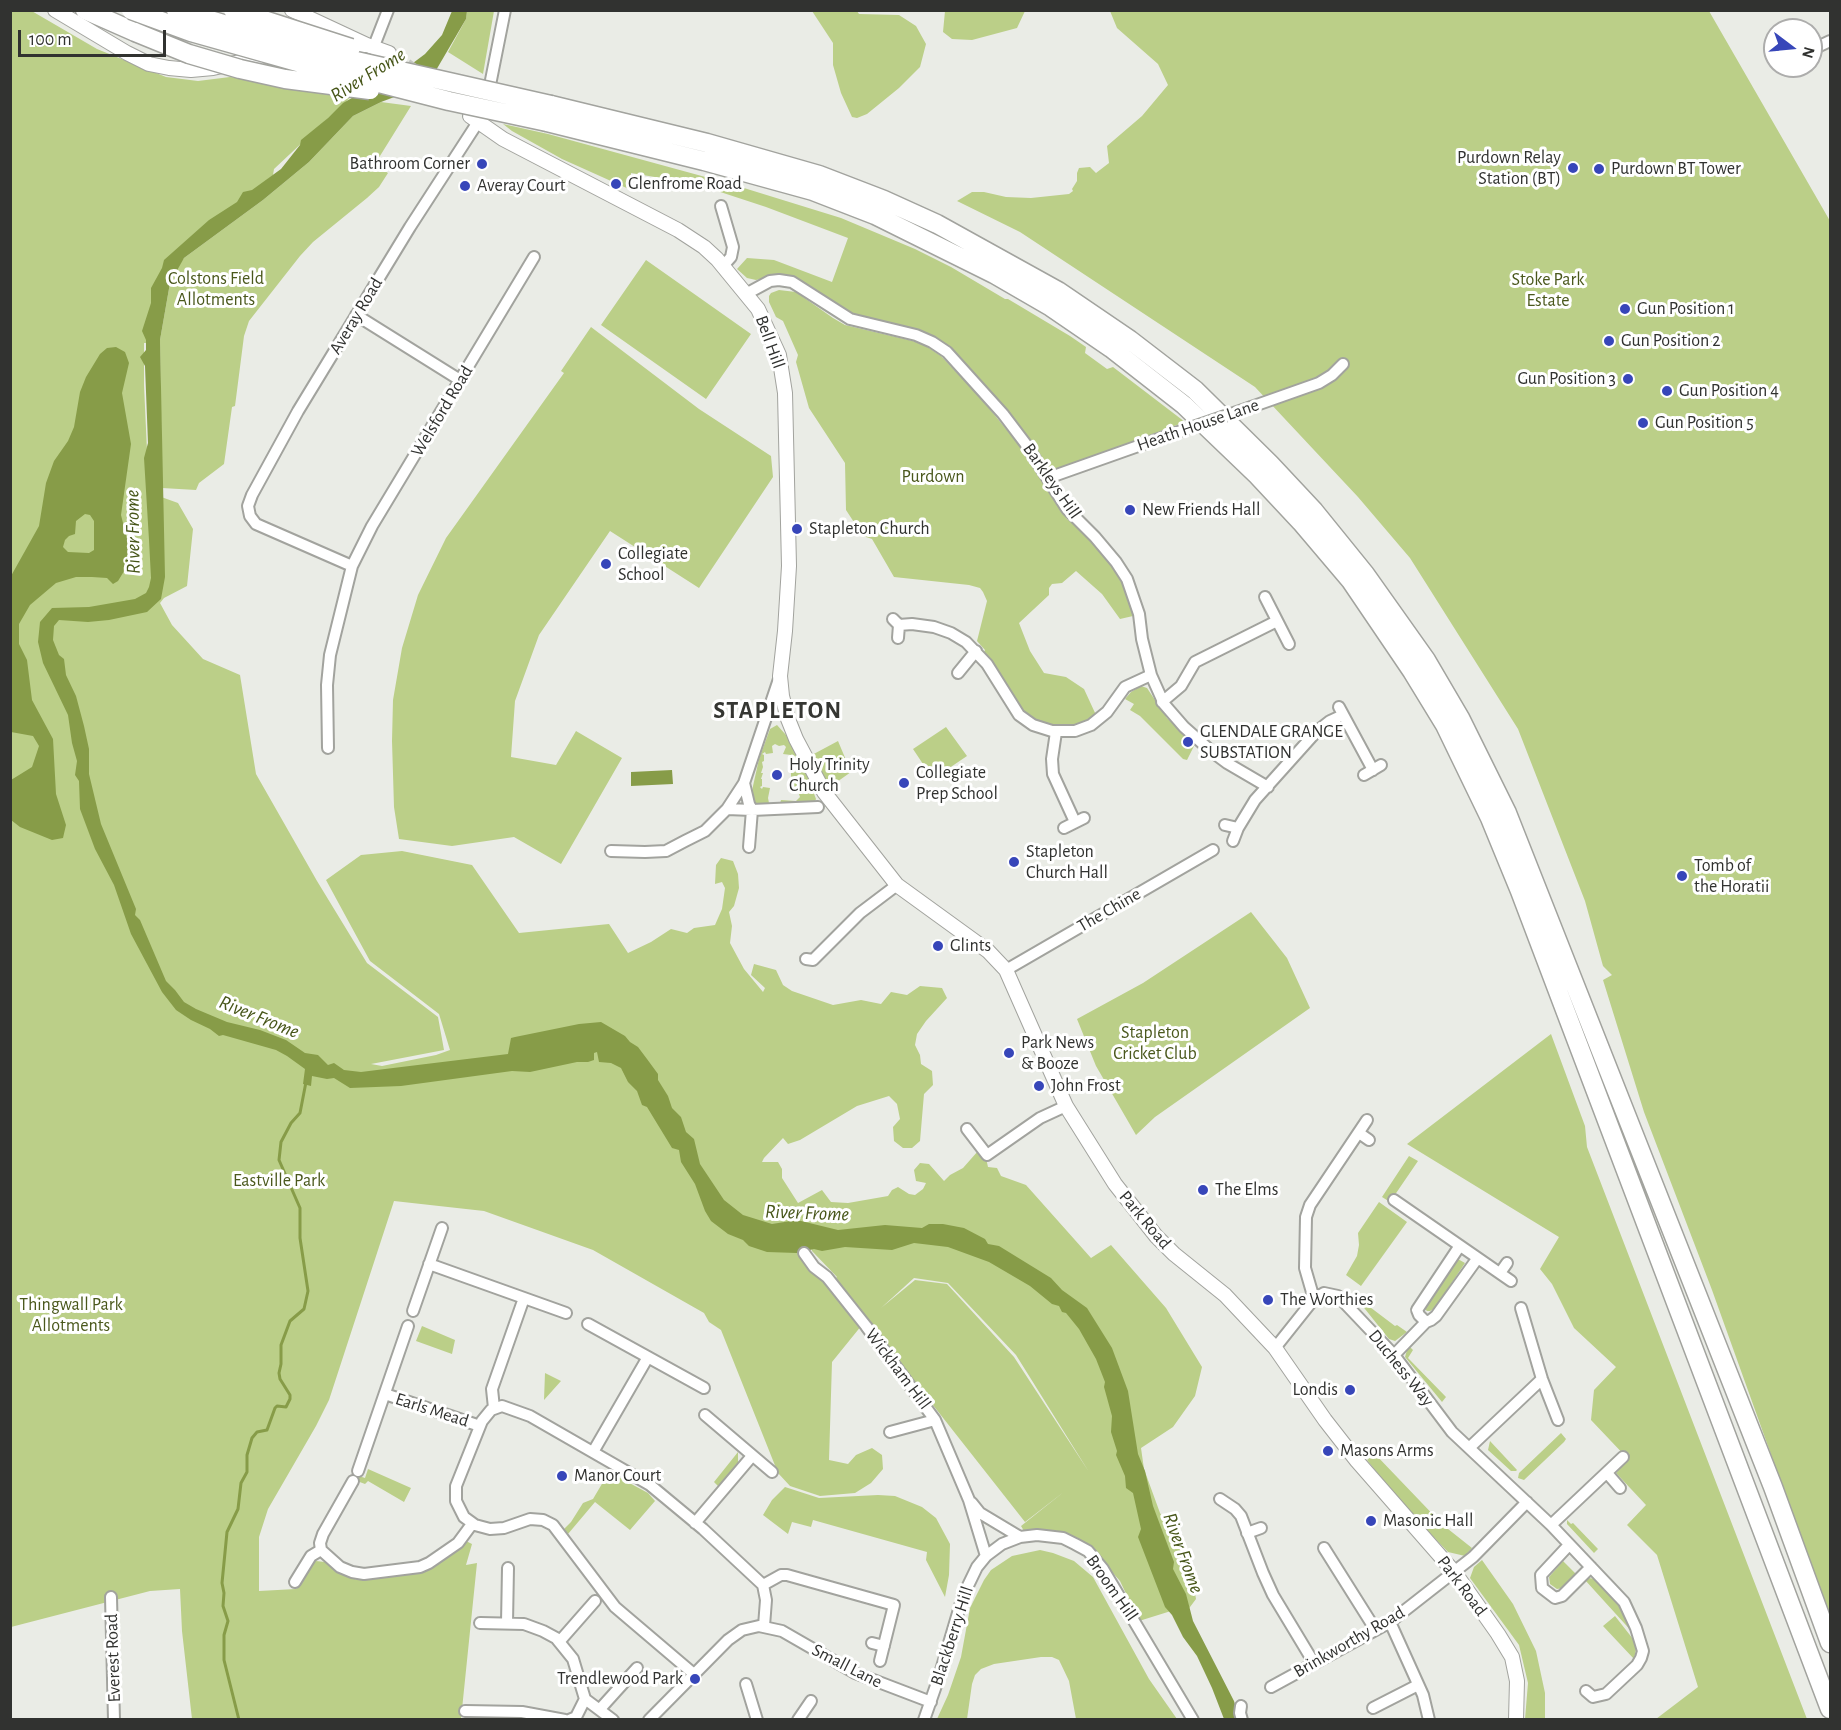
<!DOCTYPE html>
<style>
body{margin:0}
#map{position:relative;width:1841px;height:1730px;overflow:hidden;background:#eaece6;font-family:"Alegreya Sans",sans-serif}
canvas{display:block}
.frame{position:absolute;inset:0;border:12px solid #313230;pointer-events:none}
.north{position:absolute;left:1763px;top:18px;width:60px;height:60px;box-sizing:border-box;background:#fff;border:2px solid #adadac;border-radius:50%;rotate:106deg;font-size:16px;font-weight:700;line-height:24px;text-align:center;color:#313230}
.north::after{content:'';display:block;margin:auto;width:21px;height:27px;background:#3746b9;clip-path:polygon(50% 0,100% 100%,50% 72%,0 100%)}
.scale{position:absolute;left:18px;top:30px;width:148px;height:27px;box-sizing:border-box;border:3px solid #313230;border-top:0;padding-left:8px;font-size:18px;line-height:21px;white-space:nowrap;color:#313230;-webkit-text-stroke:4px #fff;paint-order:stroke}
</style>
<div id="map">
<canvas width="1841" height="1730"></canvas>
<div class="frame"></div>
<div class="north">N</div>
<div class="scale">100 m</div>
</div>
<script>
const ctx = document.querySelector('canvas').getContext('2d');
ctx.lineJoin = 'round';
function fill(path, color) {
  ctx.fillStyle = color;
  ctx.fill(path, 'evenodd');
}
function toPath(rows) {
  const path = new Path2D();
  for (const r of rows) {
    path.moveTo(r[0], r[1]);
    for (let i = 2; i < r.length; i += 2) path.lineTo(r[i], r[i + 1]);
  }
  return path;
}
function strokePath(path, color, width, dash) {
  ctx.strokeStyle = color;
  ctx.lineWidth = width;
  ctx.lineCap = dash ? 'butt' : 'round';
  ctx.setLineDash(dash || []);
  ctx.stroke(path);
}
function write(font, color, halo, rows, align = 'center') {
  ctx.font = font + ' "Alegreya Sans",sans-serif';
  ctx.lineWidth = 6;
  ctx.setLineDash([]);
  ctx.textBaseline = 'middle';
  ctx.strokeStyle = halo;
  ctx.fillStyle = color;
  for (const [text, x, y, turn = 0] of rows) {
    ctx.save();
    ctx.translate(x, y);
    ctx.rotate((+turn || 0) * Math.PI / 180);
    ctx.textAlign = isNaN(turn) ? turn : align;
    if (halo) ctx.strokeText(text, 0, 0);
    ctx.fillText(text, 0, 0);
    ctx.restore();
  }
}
const green = toPath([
 [30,10,97,49,166,77,198,81,230,77,246,79,262,83,311,86,354,94,274,169,273,175,180,252,148,343,144,343,144,385,149,495,153,494,178,503,193,529,187,586,164,598,160,603,172,625,203,659,240,675,256,774,317,881,367,963,438,1017,444,1050,371,1064,382,1066,436,1055,450,1050,439,1014,370,961,326,880,361,855,402,851,472,865,519,933,609,924,628,953,651,942,671,929,687,933,694,928,715,925,722,909,725,888,722,882,715,884,716,865,721,858,733,861,738,874,739,888,734,906,729,912,732,926,730,943,744,969,763,992,765,988,751,975,754,964,776,970,783,985,792,991,833,1005,861,1000,881,1004,891,992,907,995,920,986,942,988,947,998,926,1021,917,1034,915,1045,920,1055,921,1064,932,1071,933,1085,924,1094,920,1141,912,1148,903,1148,894,1141,893,1127,900,1119,897,1104,889,1096,857,1106,800,1140,788,1144,783,1138,764,1158,762,1162,778,1162,782,1169,782,1178,798,1203,822,1190,831,1202,848,1203,888,1196,892,1190,898,1187,909,1194,915,1195,923,1189,926,1183,916,1181,914,1170,920,1163,929,1164,944,1181,950,1175,963,1168,978,1151,986,1158,988,1167,997,1168,1001,1176,1026,1185,1091,1258,1111,1245,1166,1308,1202,1367,1195,1396,1173,1427,1141,1448,1144,1469,1160,1513,1188,1553,1196,1599,1187,1611,1171,1611,1139,1621,1120,1581,1089,1546,1058,1531,1043,1530,1024,1531,1021,1526,1065,1491,1025,1522,866,1320,832,1362,829,1460,848,1464,856,1455,872,1448,882,1455,883,1469,871,1483,855,1493,820,1496,790,1486,778,1473,721,1330,709,1322,704,1313,593,1250,484,1211,394,1201,329,1400,316,1426,268,1509,259,1537,259,1591,296,1589,309,1565,316,1561,325,1562,357,1580,426,1571,446,1559,466,1541,472,1544,466,1565,477,1563,461,1719,192,1719,182,1631,180,1589,150,1591,11,1627,10,11],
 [811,1247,812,1251,837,1277,827,1285,815,1274,799,1251],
 [914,1278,948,1283,1016,1355,1089,1472,1014,1357,947,1284,915,1280,881,1308],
 [467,11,494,11,483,74,448,52,466,19],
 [857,11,859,14,899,15,916,26,926,44,920,67,899,88,867,114,857,118,852,117,841,93,833,65,833,43,812,11],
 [945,11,945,10,1025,11,1017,28,972,40,952,39,943,32],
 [1110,11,1709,11,1830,221,1830,1619,1712,1290,1644,1112,1603,980,1612,975,1603,966,1585,901,1518,729,1410,558,1358,497,1255,387,1020,232,957,201,972,192,984,192,1006,197,1031,198,1069,194,1073,191,1072,189,1077,181,1077,173,1079,168,1090,167,1096,173,1109,163,1107,146,1142,116,1168,85,1158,64,1117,28],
 [381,102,411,106,375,164,388,173,379,187,367,198,313,242,300,256,249,321,244,336,235,406,232,407,224,464,199,483,196,490,162,488,160,340,170,283,177,267,184,258,263,200,309,162,353,116],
 [503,124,548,134,731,184,841,218,915,249,951,267,1005,299,1008,299,1070,336,1086,347,1085,353,1107,369,1113,367,1185,422,1055,470,1049,469,1032,445,936,339,924,332,906,327,863,318,769,277,756,280,747,278,737,269,747,258,774,260,832,282,848,238,766,207,696,184,631,173,631,190,562,159,512,131],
 [646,260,751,334,706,399,601,325],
 [779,290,796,292,833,318,845,325,913,341,926,346,941,356,979,396,1020,446,1067,519,1090,538,1114,567,1124,586,1133,616,1120,619,1102,594,1076,571,1062,583,1052,584,1049,588,1049,595,1019,623,1030,651,1044,673,1066,677,1084,689,1096,715,1092,719,1076,726,1055,727,1036,721,1021,710,996,668,984,652,985,650,977,641,987,601,983,592,980,588,969,585,894,577,872,539,863,536,846,510,845,463,809,408,796,362,798,355,783,321,776,317,769,302,769,296,771,293],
 [591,327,699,409,771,456,773,477,699,588,610,531,539,635,515,701,511,757,556,765,576,731,622,758,561,864,514,837,452,846,399,839,394,807,392,741,393,700,402,648,418,595,446,538,564,373,561,371],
 [1141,686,1147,688,1167,718,1189,738,1186,742,1189,744,1193,741,1194,746,1187,760,1183,759,1140,716,1130,710,1134,704,1125,699,1131,692],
 [777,725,786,735,802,761,816,799,814,804,780,804,781,800,796,801,800,797,797,789,787,789,791,788,791,769,798,771,799,763,791,763,794,756,792,754,791,755,783,754,786,747,784,745,779,746,775,744,772,746,773,753,766,754,765,752,762,754,764,755,764,761,762,762,763,767,761,773,763,773,761,779,762,779,762,786,760,787,762,789,763,787,770,788,768,798,769,803,758,808,752,804,751,795,759,759,770,729],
 [946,727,967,756,933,779,913,749],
 [838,741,851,772,827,789,810,756],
 [1251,912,1287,958,1310,1008,1155,1117,1136,1135,1096,1066,1077,1019,1143,983],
 [1551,1034,1585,1126,1587,1147,1807,1719,1656,1719,1698,1687,1657,1555,1627,1525,1646,1505,1616,1473,1628,1459,1591,1420,1594,1390,1616,1367,1574,1328,1552,1284,1540,1269,1559,1237,1407,1144],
 [1409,1156,1418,1161,1390,1202,1382,1197],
 [1379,1202,1407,1222,1361,1286,1346,1275,1357,1256,1359,1245,1358,1233],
 [1456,1258,1465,1263,1435,1308,1430,1311,1427,1311,1424,1308],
 [1358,1298,1395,1326,1397,1325,1407,1332,1395,1341,1389,1339,1357,1299],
 [422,1326,455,1340,452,1354,416,1341],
 [1410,1347,1413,1350,1408,1358,1446,1397,1442,1402,1405,1357,1407,1350],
 [545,1373,561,1381,544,1400],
 [1561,1433,1566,1439,1564,1442,1524,1480,1518,1478,1519,1473],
 [1490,1441,1517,1470,1516,1471,1511,1471,1488,1450],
 [738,1452,738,1464,719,1487,714,1482],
 [1375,1454,1443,1525,1472,1548,1465,1556,1448,1552,1402,1504,1367,1460],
 [368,1469,411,1488,404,1502,368,1481,365,1484,357,1481,359,1476,365,1478],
 [609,1472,648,1493,655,1501,630,1530,595,1502,568,1534,564,1529,571,1522,583,1503,593,1499],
 [785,1487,819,1498,878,1495,895,1496,922,1507,936,1518,950,1544,949,1575,945,1597,926,1560,927,1552,813,1520,811,1527,792,1522,788,1534,763,1515,772,1500],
 [1567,1520,1571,1524,1573,1523,1598,1549,1594,1553,1567,1524],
 [1040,1550,1053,1553,1074,1561,1093,1577,1149,1679,1177,1719,1076,1719,1069,1681,1059,1660,1052,1657,1041,1657,994,1664,981,1669,975,1675,972,1684,967,1719,937,1719,948,1695,961,1657,970,1608,984,1580,991,1570,1012,1556],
 [1482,1560,1513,1604,1536,1651,1545,1693,1545,1719,1525,1719,1528,1683,1519,1645,1470,1578,1474,1567],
 [1563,1561,1577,1575,1563,1588,1557,1589,1550,1584,1549,1577],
 [1588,1578,1597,1579,1620,1601,1634,1634,1585,1580],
 [1615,1616,1633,1639,1636,1650,1634,1659,1603,1626]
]);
const water = toPath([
 [452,11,467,11,466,19,435,72,405,93,381,102,353,116,309,162,263,200,184,258,170,283,160,340,165,577,161,599,147,612,109,620,88,622,59,620,54,626,53,640,59,655,64,659,66,675,76,696,84,726,89,749,89,774,101,824,136,909,135,915,140,920,166,981,175,990,184,1002,196,1009,227,1022,260,1030,286,1040,305,1053,318,1055,328,1065,334,1063,344,1070,361,1072,385,1069,508,1054,511,1038,515,1037,579,1024,601,1022,625,1036,630,1042,638,1047,647,1059,658,1074,658,1080,668,1096,672,1108,681,1117,686,1132,694,1139,700,1164,724,1200,743,1215,772,1224,797,1220,838,1230,885,1225,922,1228,929,1224,943,1224,964,1228,985,1239,988,1244,999,1246,1051,1278,1062,1290,1087,1308,1112,1348,1128,1391,1138,1454,1145,1471,1153,1506,1174,1562,1173,1569,1186,1594,1193,1621,1234,1701,1239,1719,1224,1719,1212,1688,1197,1656,1183,1637,1172,1615,1165,1607,1138,1537,1141,1529,1133,1493,1126,1488,1125,1476,1116,1455,1117,1451,1111,1432,1112,1416,1104,1387,1105,1382,1096,1359,1079,1329,1066,1313,1062,1312,1059,1306,1052,1304,1030,1286,989,1262,948,1247,914,1243,892,1250,845,1247,822,1251,814,1249,797,1253,767,1252,749,1246,743,1240,728,1234,711,1221,705,1211,695,1184,681,1162,679,1150,672,1148,647,1107,642,1105,637,1091,628,1082,621,1068,611,1063,599,1062,597,1052,594,1053,594,1060,588,1062,577,1062,530,1072,512,1071,401,1086,350,1088,334,1078,327,1079,312,1076,311,1086,303,1084,305,1069,287,1056,276,1050,223,1035,219,1036,210,1029,191,1020,176,1010,162,992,131,934,114,885,95,849,80,809,79,781,75,775,77,761,72,743,68,715,43,663,38,642,40,622,52,608,89,607,135,599,146,593,149,587,151,578,149,540,144,458,148,443,145,366,140,357,146,350,146,340,142,331,151,303,151,288,162,268,164,260,209,220,237,202,243,192,252,190,281,169,300,145,301,140,328,118,343,103,375,85,397,75,425,54,442,35],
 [116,347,125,352,129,363,122,393,131,444,121,515,127,539,129,563,118,581,113,584,107,578,92,577,76,577,56,583,30,605,19,624,19,644,27,660,32,700,53,739,56,794,66,825,63,838,52,840,20,827,11,820,11,780,32,767,39,746,33,736,11,732,11,576,39,526,46,483,54,461,68,441,74,427,80,392,86,377,100,354,107,348],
 [85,514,90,515,94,521,94,550,89,553,68,552,63,547,65,540,69,536,75,534,76,521],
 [672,770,673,784,631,786,631,772]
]);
const stream = toPath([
 [239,1720,224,1660,224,1635,228,1621,223,1606,224,1593,222,1583,227,1532,238,1509,241,1483,247,1472,247,1455,252,1438,257,1432,267,1430,275,1408,277,1406,286,1407,290,1399,290,1395,280,1379,279,1373,281,1364,281,1345,290,1321,304,1309,308,1291,300,1238,300,1208,279,1160,281,1142,291,1123,300,1113,306,1082]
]);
const secondaryTunnel = toPath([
 [389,53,417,73]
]);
const minor = toPath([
 [374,46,388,10],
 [1811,50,1830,41],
 [1796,66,1798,70],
 [488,95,505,10],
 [721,206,733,247,731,257,723,266],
 [746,294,770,281,779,280,792,282,850,319,916,335,932,342,947,352,1003,414,1025,443,1067,509,1095,537,1116,562,1127,579,1139,614,1142,639,1151,675,1164,704,1184,727,1211,751,1227,763,1268,787],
 [356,315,460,380],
 [1251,407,1319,383,1332,375,1343,364],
 [1048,478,1175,433],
 [352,566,256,524,250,516,248,506,252,495,298,411,410,227,478,122],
 [1265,597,1289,644],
 [893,619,899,625,898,638],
 [899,625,912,624,934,627,951,633,966,642,987,664,1019,715,1033,725,1052,731,1075,731,1091,725,1107,712,1125,687,1151,675],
 [958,673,976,651],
 [779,679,744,783,749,804,752,810,818,807],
 [1162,702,1181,686,1195,662,1277,621],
 [1339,707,1373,770],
 [1056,732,1052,759,1053,774,1075,822],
 [328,748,327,685,330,655,352,566,372,526,534,257],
 [1364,775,1381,765],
 [727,809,752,810,749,847],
 [1225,825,1238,828],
 [1064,828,1084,818],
 [1233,841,1238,828,1255,800,1316,732,1330,721,1343,715],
 [611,851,645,852,666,851,685,841,705,831,727,809,744,783],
 [806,959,813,960,860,913,897,885],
 [1006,970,1213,850],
 [967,1129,987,1155,1040,1118,1066,1106],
 [1359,1133,1369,1140],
 [1394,1200,1511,1281],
 [804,1253,814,1267,827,1277,866,1326,935,1420,969,1500,986,1556],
 [429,1264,566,1313],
 [1500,1273,1507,1263],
 [1314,1299,1305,1268,1306,1217,1310,1205,1367,1120],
 [1521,1308,1542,1379,1558,1420],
 [413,1311,442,1228],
 [1426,1322,1419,1315,1417,1310,1459,1247],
 [588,1324,704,1388],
 [1275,1348,1314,1299,1324,1293,1338,1296,1394,1355,1452,1432,1551,1525,1624,1602,1636,1628,1643,1651,1641,1658,1637,1665,1606,1694,1593,1697,1586,1691],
 [1394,1355,1426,1322,1431,1320,1436,1316,1477,1259],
 [385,1394,480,1426],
 [494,1408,492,1389,524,1298],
 [705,1415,772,1472],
 [890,1432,935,1420],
 [1469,1448,1542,1379],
 [593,1452,648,1357],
 [358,1471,408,1326],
 [1607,1473,1620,1488],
 [353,1481,323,1534,320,1543,321,1550,340,1567,352,1572,364,1574,420,1567,429,1563,458,1543,472,1524],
 [1220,1499,1235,1509,1241,1516,1263,1573,1273,1595,1314,1663],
 [972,1503,980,1513,1020,1537],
 [695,1523,752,1456],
 [1551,1525,1623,1457],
 [1247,1533,1261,1528],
 [1569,1545,1541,1575,1542,1588,1555,1598,1562,1596,1591,1567],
 [1324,1548,1375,1629],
 [295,1582,311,1556,321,1550],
 [763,1585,781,1575,787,1575,894,1605,880,1661],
 [111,1597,114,1720],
 [1390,1622,1423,1695,1429,1720],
 [480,1623,524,1624,543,1631,556,1638,573,1659,585,1699,613,1720],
 [507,1623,508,1568],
 [559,1642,595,1601],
 [872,1643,884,1646],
 [695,1675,615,1607,553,1525,543,1520,530,1519,504,1528,490,1529,475,1525,464,1517,456,1501,456,1486,482,1421,491,1410,502,1406,530,1416,650,1485,703,1529,763,1585,766,1600,764,1626],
 [746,1684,757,1720],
 [1271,1687,1390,1622,1473,1557,1527,1502],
 [1241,1706,1240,1713,1242,1720],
 [1373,1708,1418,1685],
 [600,1709,637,1668],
 [465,1711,522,1712,565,1720],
 [569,1720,576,1717,585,1699],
 [649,1720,728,1640,742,1630,759,1626,782,1631,855,1673,931,1702],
 [798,1720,811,1701],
 [924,1720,939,1677,963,1596,977,1567,986,1556,1002,1544,1020,1537,1037,1535,1063,1538,1075,1544,1088,1551,1103,1569,1193,1720]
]);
const secondary = toPath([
 [55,10,127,53,149,64,169,68,191,70,213,68,270,55],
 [292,10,367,45,389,53],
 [342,45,367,45],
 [470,116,503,139,678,230,704,247,717,259,758,309,779,355,785,393,789,566,785,631,780,676,782,696,788,719,796,739,824,792,897,885,988,951,1006,970,1066,1106,1115,1184,1156,1236,1174,1254,1225,1295,1275,1348,1325,1420,1357,1461,1455,1573,1498,1634,1512,1657,1517,1681,1516,1720]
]);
const motorway = toPath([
 [85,10,135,32],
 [551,105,707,143,819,175,884,200,937,224,1058,291,1130,340,1195,390,1270,464,1314,511,1365,574,1426,660,1460,718,1507,813,1773,1487,1830,1643],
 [547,122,704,161,813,191,875,215,994,274,1051,307,1111,348,1184,405,1258,476,1301,522,1351,581,1412,671,1445,725,1490,818,1520,891,1830,1709]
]);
const minorBridge = toPath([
 [1175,433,1251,407]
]);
const motorwayBridge = toPath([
 [131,10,191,32,301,63,449,101,547,122],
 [176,10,321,53,551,105],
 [233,10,351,48],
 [135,32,189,54,240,69,285,79,370,90]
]);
const markers = [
 [482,164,6,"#3746b9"],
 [1573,168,6,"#3746b9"],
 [1599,169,6,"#3746b9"],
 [616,184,6,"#3746b9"],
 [465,186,6,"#3746b9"],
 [1625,309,6,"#3746b9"],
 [1609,341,6,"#3746b9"],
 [1628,379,6,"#3746b9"],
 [1667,391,6,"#3746b9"],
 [1643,423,6,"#3746b9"],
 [1130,510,6,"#3746b9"],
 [797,529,6,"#3746b9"],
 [606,564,6,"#3746b9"],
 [1188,742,6,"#3746b9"],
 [777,775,6,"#3746b9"],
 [904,783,6,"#3746b9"],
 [1014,862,6,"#3746b9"],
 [1682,876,6,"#3746b9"],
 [938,946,6,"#3746b9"],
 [1009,1053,6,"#3746b9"],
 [1039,1086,6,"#3746b9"],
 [1203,1190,6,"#3746b9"],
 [1268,1300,6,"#3746b9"],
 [1350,1390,6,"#3746b9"],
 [1328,1451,6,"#3746b9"],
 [562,1476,6,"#3746b9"],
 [1371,1521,6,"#3746b9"],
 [695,1679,6,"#3746b9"]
];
const poiNames = [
 ["Purdown Relay",1561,158,"right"],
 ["Station (BT)",1561,179,"right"],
 ["Bathroom Corner",470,164,"right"],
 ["Purdown BT Tower",1611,169],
 ["Glenfrome Road",628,184],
 ["Averay Court",477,186],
 ["Gun Position 1",1637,309],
 ["Gun Position 2",1621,341],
 ["Gun Position 3",1616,379,"right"],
 ["Gun Position 4",1679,391],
 ["Gun Position 5",1655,423],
 ["New Friends Hall",1142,510],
 ["Stapleton Church",809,529],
 ["Collegiate",618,554],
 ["School",618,575],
 ["GLENDALE GRANGE",1200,732],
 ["SUBSTATION",1200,753],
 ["Holy Trinity",789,765],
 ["Church",789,786],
 ["Collegiate",916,773],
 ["Prep School",916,794],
 ["Stapleton",1026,852],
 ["Church Hall",1026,873],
 ["Tomb of",1694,866],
 ["the Horatii",1694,887],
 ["Glints",950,946],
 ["Park News",1021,1043],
 ["& Booze",1021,1064],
 ["John Frost",1051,1086],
 ["The Elms",1215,1190],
 ["The Worthies",1280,1300],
 ["Londis",1338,1390,"right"],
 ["Masons Arms",1340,1451],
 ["Manor Court",574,1476],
 ["Masonic Hall",1383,1521],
 ["Trendlewood Park",683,1679,"right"]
];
const parkNames = [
 ["Colstons Field",216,279],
 ["Allotments",216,300],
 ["Stoke Park",1548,280],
 ["Estate",1548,301],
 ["Purdown",933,477],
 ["Stapleton",1155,1033],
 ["Cricket Club",1155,1054],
 ["Eastville Park",279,1181],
 ["Thingwall Park",71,1305],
 ["Allotments",71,1326]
];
const streetNames = [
 ["Averay Road",356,316,-59],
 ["Bell Hill",770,342,70],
 ["Welsford Road",442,411,-59],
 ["Heath House Lane",1198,425,-19],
 ["Barkleys Hill",1052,481,55],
 ["The Chine",1109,910,-30],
 ["Park Road",1145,1220,50],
 ["Duchess Way",1401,1368,51],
 ["Wickham Hill",898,1369,53],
 ["Earls Mead",432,1410,18],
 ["Park Road",1462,1586,53],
 ["Broom Hill",1112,1588,55],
 ["Blackberry Hill",952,1636,-72],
 ["Brinkworthy Road",1349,1642,-30],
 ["Everest Road",113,1658,-92],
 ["Small Lane",847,1666,27]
];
const waterNames = [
 ["River Frome",368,75,-32],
 ["River Frome",133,532,-91],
 ["River Frome",259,1017,22],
 ["River Frome",807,1213,2],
 ["River Frome",1183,1553,70]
];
const districtNames = [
 ["STAPLETON",778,711]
];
fill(green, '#bbcf88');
fill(water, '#879c48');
strokePath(stream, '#879c48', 3);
strokePath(secondaryTunnel, '#c5c7c2', 14, [14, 7]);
strokePath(minor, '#a2a39e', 14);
strokePath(secondary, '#a2a39e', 16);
strokePath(motorway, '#a2a39e', 21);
strokePath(minor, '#fff', 10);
strokePath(secondary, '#fff', 14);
strokePath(motorway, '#fff', 18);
strokePath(minorBridge, '#a2a39e', 14, []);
strokePath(motorwayBridge, '#a2a39e', 21, []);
strokePath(minorBridge, '#fff', 10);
strokePath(motorwayBridge, '#fff', 18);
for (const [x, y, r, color] of markers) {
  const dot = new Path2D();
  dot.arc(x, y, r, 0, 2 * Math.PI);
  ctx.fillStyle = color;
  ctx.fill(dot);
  strokePath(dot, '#fff', 2);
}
write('18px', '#313230', '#fff', poiNames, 'left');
write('18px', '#4a581c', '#fff', parkNames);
write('18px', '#313230', '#fff', streetNames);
write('italic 20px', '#475619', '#fff', waterNames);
ctx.letterSpacing = '1.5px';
write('bold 24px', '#353632', '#fff', districtNames);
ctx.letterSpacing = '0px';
</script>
